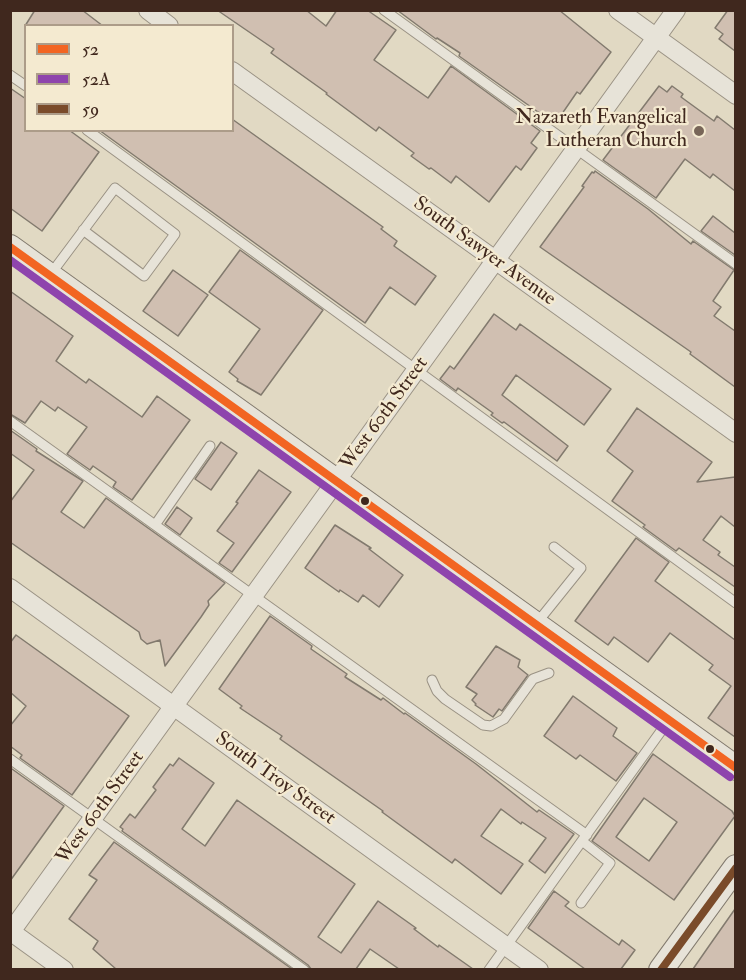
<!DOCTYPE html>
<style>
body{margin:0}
#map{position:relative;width:746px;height:980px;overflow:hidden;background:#e1d9c3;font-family:"IM FELL Double Pica",serif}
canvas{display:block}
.frame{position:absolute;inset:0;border:12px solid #40281e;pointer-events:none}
.legend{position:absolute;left:24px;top:24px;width:210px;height:108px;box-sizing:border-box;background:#f4ead0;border:2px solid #ac9c89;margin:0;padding:8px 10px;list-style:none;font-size:18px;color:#40281e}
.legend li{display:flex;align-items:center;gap:12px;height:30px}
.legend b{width:30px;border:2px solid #ac9c89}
</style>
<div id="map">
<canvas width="746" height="980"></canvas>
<div class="frame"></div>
<ul class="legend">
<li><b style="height:8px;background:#f26522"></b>52</li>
<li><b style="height:8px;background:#8e44ad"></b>52A</li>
<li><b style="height:8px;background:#7a4b2a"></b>59</li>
</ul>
</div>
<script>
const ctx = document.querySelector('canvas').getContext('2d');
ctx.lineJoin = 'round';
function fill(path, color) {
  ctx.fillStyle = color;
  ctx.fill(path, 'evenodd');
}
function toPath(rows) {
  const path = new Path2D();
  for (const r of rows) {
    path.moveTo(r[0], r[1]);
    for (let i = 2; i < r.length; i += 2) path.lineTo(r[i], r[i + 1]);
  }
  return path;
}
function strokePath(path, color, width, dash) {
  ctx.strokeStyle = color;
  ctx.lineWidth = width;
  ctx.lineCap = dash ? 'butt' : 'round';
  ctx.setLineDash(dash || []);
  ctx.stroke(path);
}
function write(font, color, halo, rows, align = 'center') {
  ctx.font = font + ' "IM FELL Double Pica",serif';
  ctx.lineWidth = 4.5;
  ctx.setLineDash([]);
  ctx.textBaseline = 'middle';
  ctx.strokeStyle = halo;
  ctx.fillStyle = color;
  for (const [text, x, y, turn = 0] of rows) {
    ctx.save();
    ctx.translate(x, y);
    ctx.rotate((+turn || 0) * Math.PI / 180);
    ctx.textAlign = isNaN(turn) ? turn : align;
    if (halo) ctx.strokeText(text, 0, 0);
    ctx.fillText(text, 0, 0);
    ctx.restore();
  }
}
const building = toPath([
 [35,10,82,10,103,26,25,26,35,10],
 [217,10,306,10,326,26,337,10,367,10,396,30,374,60,428,98,451,66,540,131,531,143,537,148,521,170,516,166,489,202,456,176,451,183,431,168,429,169,411,156,414,153,379,127,376,131,326,94,327,93,271,53,274,49,217,10],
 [397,10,559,10,611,52,580,94,577,92,555,124,459,56,460,53,437,38,436,39,397,10],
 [728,10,735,10,735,51,719,39,723,34,715,28,728,10],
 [659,86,667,92,672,86,683,94,681,97,714,121,717,116,735,130,735,191,713,174,710,178,685,159,656,198,603,160,659,86],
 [10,88,26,99,26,130,69,130,99,152,42,231,10,208,10,88],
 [232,119,383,227,381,229,397,241,394,246,436,276,415,305,390,287,365,323,99,130,232,130,232,119],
 [595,171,648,209,691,244,693,241,734,270,713,301,721,307,714,316,735,331,735,387,690,354,691,352,540,247,584,187,582,186,592,172,594,173,595,171],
 [713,216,735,233,735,255,701,231,713,216],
 [240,250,323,310,261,395,237,381,238,379,229,372,260,329,209,292,240,250],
 [173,270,208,295,178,336,143,311,173,270],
 [10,291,73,336,56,361,86,383,89,379,142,417,157,396,190,420,132,500,113,487,116,482,93,466,90,470,67,454,87,427,58,407,55,411,41,401,25,423,10,414,10,291],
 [494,314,516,330,520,324,611,389,584,425,516,375,502,395,568,446,557,461,504,422,502,423,491,415,493,413,458,388,456,391,440,379,450,366,454,369,494,314],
 [637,408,712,462,697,482,735,477,735,527,721,516,703,540,720,552,718,555,735,567,735,587,679,548,676,551,643,527,645,525,612,501,633,471,607,451,637,408],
 [10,430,37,449,36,451,83,481,61,512,84,528,106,498,225,583,208,601,209,605,201,617,165,666,160,640,147,644,141,639,139,632,10,542,10,502,34,470,10,453,10,430],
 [221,442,237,453,211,490,195,479,221,442],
 [259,470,291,492,232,572,219,563,234,543,217,531,238,503,236,502,259,470],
 [177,507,192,518,180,535,165,524,177,507],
 [335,525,371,548,369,549,403,575,379,607,363,595,358,602,340,590,339,592,305,568,335,525],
 [636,538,669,562,655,581,735,640,735,737,708,718,731,686,709,670,713,665,670,633,648,662,614,637,608,645,575,621,636,538],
 [270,616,312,646,311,649,347,674,345,677,381,700,383,698,404,714,405,713,476,764,537,812,539,810,574,834,545,873,529,861,546,838,522,822,521,824,501,809,481,836,523,864,501,894,455,859,452,863,382,812,383,811,280,739,282,736,240,708,242,706,219,689,270,616],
 [16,635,129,716,72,795,20,758,22,755,10,746,10,726,26,706,10,692,10,643,16,635],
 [496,646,520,660,518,667,528,675,502,711,499,709,493,717,475,705,476,704,472,700,477,694,466,687,496,646],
 [573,696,617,728,613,736,637,753,616,781,580,755,576,759,544,736,573,696],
 [653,754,732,811,735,816,674,900,592,841,653,754],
 [644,798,677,822,649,861,616,837,644,798],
 [179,758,214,783,182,829,205,846,237,800,355,884,318,937,341,953,378,901,416,928,414,929,438,947,439,945,473,969,399,969,370,949,356,969,311,969,308,965,122,831,123,829,120,827,130,814,135,818,156,790,153,787,170,764,173,766,179,758],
 [12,769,64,806,10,881,10,771,12,769],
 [114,842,292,969,116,969,93,949,98,941,69,919,97,880,89,875,114,842],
 [554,891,569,902,565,906,619,945,622,940,635,950,621,969,585,969,528,928,554,891],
 [735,909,735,969,693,969,709,946,735,909]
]);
const lane = toPath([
 [384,10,736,264],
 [10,75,26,86],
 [87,130,736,603],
 [50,275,115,188,175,234,144,276,83,230],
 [10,421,587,835],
 [155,525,210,446],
 [536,624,581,568,554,547],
 [432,680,437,691,445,699,483,725,491,726,504,719,533,679,549,673],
 [10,759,304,970],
 [581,903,610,863,582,841],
 [489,970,669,720]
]);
const street = toPath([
 [148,10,169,26],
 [618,10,736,95],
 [232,71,736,433],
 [10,588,539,970],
 [10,931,64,970],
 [10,933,676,10]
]);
const secondary = toPath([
 [10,247,736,768],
 [661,970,736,867]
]);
const bus1 = toPath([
 [10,247,736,768]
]);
const bus2 = toPath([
 [10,260,730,777]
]);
const bus3 = toPath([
 [661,970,736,868]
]);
const markers = [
 [699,131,6,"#786658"],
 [365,501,5,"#40281e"],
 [710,749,5,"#40281e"]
];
const poiNames = [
 ["Nazareth Evangelical",687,119],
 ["Lutheran Church",687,142]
];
const streetNames = [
 ["South Sawyer Avenue",484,252,36],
 ["West 60th Street",385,414,-54],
 ["South Troy Street",275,779,36],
 ["West 60th Street",101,808,-54]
];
fill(building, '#d0bfb1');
strokePath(building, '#827a6e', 1.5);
strokePath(lane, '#9a9284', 11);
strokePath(street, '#9a9284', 20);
strokePath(secondary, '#827a6e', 26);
strokePath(lane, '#e7e3d8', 9);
strokePath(street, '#e7e3d8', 18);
strokePath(secondary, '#e7e3d8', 24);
strokePath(bus1, '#f26522', 8);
strokePath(bus2, '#8e44ad', 8);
strokePath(bus3, '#7a4b2a', 8);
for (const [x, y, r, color] of markers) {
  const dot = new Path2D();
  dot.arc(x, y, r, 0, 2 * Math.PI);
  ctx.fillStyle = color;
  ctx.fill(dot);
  strokePath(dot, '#f4ead0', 2);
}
write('20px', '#40281e', '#f4ead0', poiNames, 'right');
write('20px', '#40281e', '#f4ead0', streetNames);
</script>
